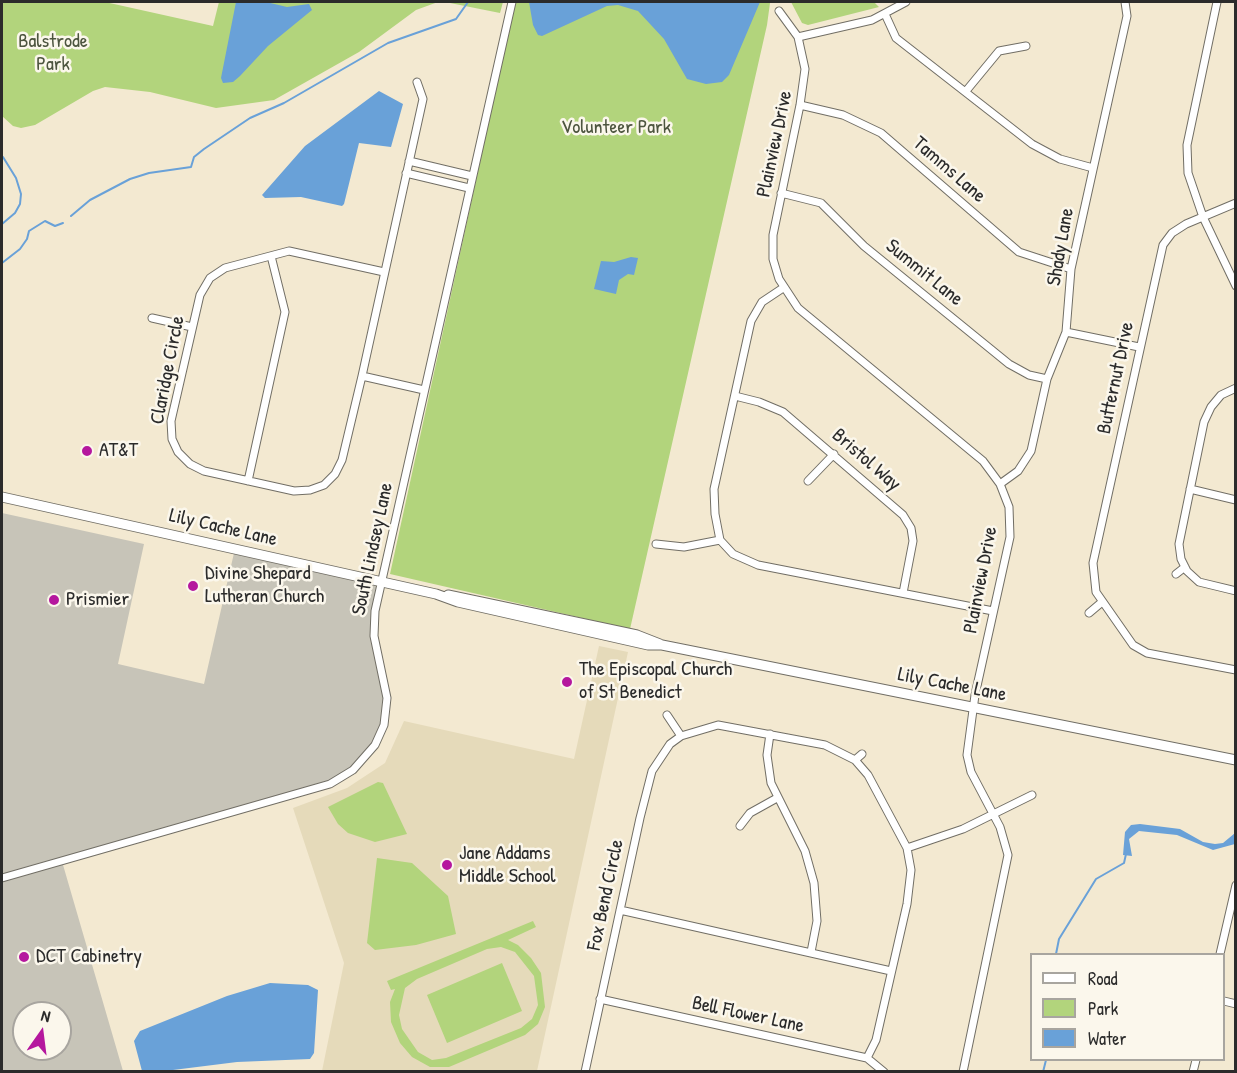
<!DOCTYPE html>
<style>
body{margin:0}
#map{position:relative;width:1237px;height:1073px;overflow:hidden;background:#f3e9d1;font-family:"Patrick Hand",sans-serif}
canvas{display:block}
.frame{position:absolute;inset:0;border:3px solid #2b2b2b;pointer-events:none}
.legend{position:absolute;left:1030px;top:953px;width:195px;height:108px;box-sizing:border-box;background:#fbf7ec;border:2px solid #a8a59f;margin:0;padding:8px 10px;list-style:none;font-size:18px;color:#2b2b2b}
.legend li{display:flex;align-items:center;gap:12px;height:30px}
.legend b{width:30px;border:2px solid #a8a59f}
.north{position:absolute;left:12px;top:1001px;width:60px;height:60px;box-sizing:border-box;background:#fbf7ec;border:2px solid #a8a59f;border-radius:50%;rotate:14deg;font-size:16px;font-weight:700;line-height:24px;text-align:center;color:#2b2b2b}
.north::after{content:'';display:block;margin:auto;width:21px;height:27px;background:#b5179e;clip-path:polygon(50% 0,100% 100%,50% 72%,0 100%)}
</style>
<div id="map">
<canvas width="1237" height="1073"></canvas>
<div class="frame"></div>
<ul class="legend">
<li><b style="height:8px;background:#fff"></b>Road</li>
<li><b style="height:16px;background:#b2d47c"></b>Park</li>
<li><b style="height:16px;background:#69a1d8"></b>Water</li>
</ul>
<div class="north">N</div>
</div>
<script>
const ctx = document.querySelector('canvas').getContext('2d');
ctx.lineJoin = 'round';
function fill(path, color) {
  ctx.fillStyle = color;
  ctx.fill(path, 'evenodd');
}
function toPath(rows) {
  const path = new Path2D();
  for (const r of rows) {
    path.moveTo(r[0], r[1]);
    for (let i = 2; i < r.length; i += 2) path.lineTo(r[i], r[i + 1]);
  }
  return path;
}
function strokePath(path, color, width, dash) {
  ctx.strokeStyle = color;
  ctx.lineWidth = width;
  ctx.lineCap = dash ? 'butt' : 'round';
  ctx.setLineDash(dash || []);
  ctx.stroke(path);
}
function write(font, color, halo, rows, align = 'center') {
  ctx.font = font + ' "Patrick Hand",sans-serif';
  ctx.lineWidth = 5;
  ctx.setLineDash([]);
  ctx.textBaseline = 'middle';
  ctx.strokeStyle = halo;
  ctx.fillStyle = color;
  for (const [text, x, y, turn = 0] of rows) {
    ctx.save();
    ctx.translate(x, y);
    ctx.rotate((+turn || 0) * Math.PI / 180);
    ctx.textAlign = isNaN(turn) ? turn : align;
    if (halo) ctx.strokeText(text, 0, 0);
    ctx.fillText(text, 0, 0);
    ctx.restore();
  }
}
const built = toPath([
 [599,646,628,652,537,1071,322,1071,344,963,293,808,347,788,385,763,404,721,574,759]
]);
const industrial = toPath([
 [2,513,144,544,118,664,204,684,234,553,378,585,370,635,384,688,384,703,381,723,374,741,351,768,332,780,309,787,61,858,123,1071,2,1072],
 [24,1013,60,1013,60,1049,24,1049]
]);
const green = toPath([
 [2,2,105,2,213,26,219,2,438,2,416,10,359,52,274,100,216,108,150,92,105,87,93,91,35,125,21,128,13,126,2,116],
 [445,2,503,2,500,13],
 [515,2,775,2,770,3,767,25,630,629,390,574],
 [791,2,874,2,879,7,808,25,802,23],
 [378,782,383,783,407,834,375,842,348,833,338,824,328,807],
 [377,858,412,863,448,896,456,934,416,945,375,950,367,943],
 [533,921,536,927,508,940,518,945,531,958,541,973,545,1007,538,1024,525,1035,449,1067,430,1067,412,1057,400,1043,391,1022,390,1002,395,989,391,990,387,981],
 [501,947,515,952,534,976,538,1005,532,1019,521,1028,446,1058,432,1060,418,1052,402,1029,399,1015,405,988,417,979,487,949],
 [502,963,522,1011,447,1043,427,995]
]);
const water = toPath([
 [236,2,266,2,287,7,309,4,312,10,268,46,240,76,233,82,223,83,221,78],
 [529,2,760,2,729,75,722,82,706,84,687,79,664,39,638,11,618,5,607,6,542,36,538,35,533,25],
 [379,91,403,104,391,147,359,143,344,204,342,206,301,197,265,198,262,195,305,146],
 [631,257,638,258,634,275,628,274,619,280,616,294,594,289,601,261,614,262],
 [1140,824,1180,829,1203,842,1215,844,1223,843,1235,833,1235,844,1213,850,1177,835,1139,831,1129,839,1132,856,1123,855,1125,832,1131,825],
 [270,983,308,985,318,990,314,1053,310,1059,237,1062,165,1071,142,1071,134,1041,140,1031,227,996]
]);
const stream = toPath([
 [71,216,90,200,130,179,149,173,191,167,194,157,204,149,250,118,284,103,388,43,456,19,468,2],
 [2,224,15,213,20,204,21,194,16,178,3,157],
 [2,263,20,249,27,239,29,231,45,221,55,226,63,223],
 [1056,954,1059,939,1096,879,1124,863,1126,854],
 [1043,1072,1046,1060]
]);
const minor = toPath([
 [1217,2,1187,145,1188,173,1203,217,1236,286],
 [779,11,798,37,805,69,800,105,773,235,773,259,779,279,798,308,983,461,1000,484,1009,507,1010,537,975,695,967,755,971,772,1000,827,1008,855,963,1072],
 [885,14,896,38,1032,144,1060,159,1093,168],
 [798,37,872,20,906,2],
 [966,91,999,51,1026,46],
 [800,105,843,115,881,133,1019,252,1071,269],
 [409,161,472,176],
 [406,173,469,188],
 [781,193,821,203,864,246,1009,364,1029,375,1047,379],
 [1236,203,1186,224,1172,233,1163,245,1093,563,1096,592,1133,645,1147,653,1236,670],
 [384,272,289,251,225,268,210,278,200,295,171,421,172,439,178,452,190,464,204,471,294,491,310,490,324,485,335,474,342,460,362,376,423,99,417,82],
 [152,318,192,327],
 [1066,332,1139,347],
 [362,376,424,390],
 [1236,388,1221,395,1211,407,1204,422,1179,544,1181,559,1187,571,1199,582,1236,591],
 [735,396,759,402,783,412,903,515,911,528,913,541,903,593],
 [248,481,285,312,271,256],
 [808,481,834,454],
 [1000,484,1018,471,1031,451,1047,379,1066,332,1071,269,1127,16,1125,2],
 [1190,489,1236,500],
 [720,540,733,554,758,565,993,611],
 [720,540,715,514,714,489,751,321,762,302,783,288],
 [656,544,684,547,720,540],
 [1176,574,1185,567],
 [1089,613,1102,602],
 [667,715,681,736],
 [770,734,767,755,771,783,805,851,814,883,817,921,811,952],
 [855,760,862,754],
 [740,826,750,813,777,798],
 [907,848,963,829,1032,795],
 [2,878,330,784,353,770,375,745,384,725,387,698,374,636,375,611,512,2],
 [620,910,891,971],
 [1220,954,1236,885],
 [600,999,867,1058,884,1072],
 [1224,1001,1236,1004],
 [585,1072,640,818,652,771,670,744,681,736,718,725,825,745,855,760,868,775,907,848,911,870,907,904,876,1040,867,1058],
 [1193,1072,1196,1060]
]);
const tertiary = toPath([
 [2,497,436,594,458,602,648,645,662,645,1236,760],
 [448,595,637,635,660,644]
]);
const markers = [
 [87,451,6,"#b5179e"],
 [193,586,6,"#b5179e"],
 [54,600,6,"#b5179e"],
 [567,682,6,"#b5179e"],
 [447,865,6,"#b5179e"],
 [24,957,6,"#b5179e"]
];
const parkNames = [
 ["Balstrode",53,42],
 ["Park",53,65],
 ["Volunteer Park",616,128]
];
const streetNames = [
 ["Plainview Drive",775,144,-78],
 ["Tamms Lane",949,170,41],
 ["Shady Lane",1061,247,-80],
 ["Summit Lane",924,273,39],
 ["Claridge Circle",168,370,-79],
 ["Butternut Drive",1116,378,-78],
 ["Bristol Way",866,460,41],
 ["Lily Cache Lane",223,528,13],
 ["South Lindsey Lane",373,549,-78],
 ["Plainview Drive",981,580,-79],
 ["Lily Cache Lane",952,685,11],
 ["Fox Bend Circle",606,895,-78],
 ["Bell Flower Lane",748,1015,12]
];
const poiNames = [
 ["AT&T",99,451],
 ["Divine Shepard",205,574],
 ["Lutheran Church",205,597],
 ["Prismier",66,600],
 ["The Episcopal Church",579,670],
 ["of St Benedict",579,693],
 ["Jane Addams",459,854],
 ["Middle School",459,877],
 ["DCT Cabinetry",36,957]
];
fill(built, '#e5daba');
fill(industrial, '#c7c4b8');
fill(green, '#b2d47c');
fill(water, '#69a1d8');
strokePath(stream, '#69a1d8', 2);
strokePath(minor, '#716e65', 9);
strokePath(tertiary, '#716e65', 11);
strokePath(minor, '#fff', 7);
strokePath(tertiary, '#fff', 9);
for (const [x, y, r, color] of markers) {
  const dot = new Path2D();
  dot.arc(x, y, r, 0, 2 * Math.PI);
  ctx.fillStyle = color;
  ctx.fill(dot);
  strokePath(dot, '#fbf7ec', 2);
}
write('20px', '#4d553f', '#fbf7ec', parkNames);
write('20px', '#2b2b2b', '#fbf7ec', streetNames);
write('20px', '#2b2b2b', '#fbf7ec', poiNames, 'left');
</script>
